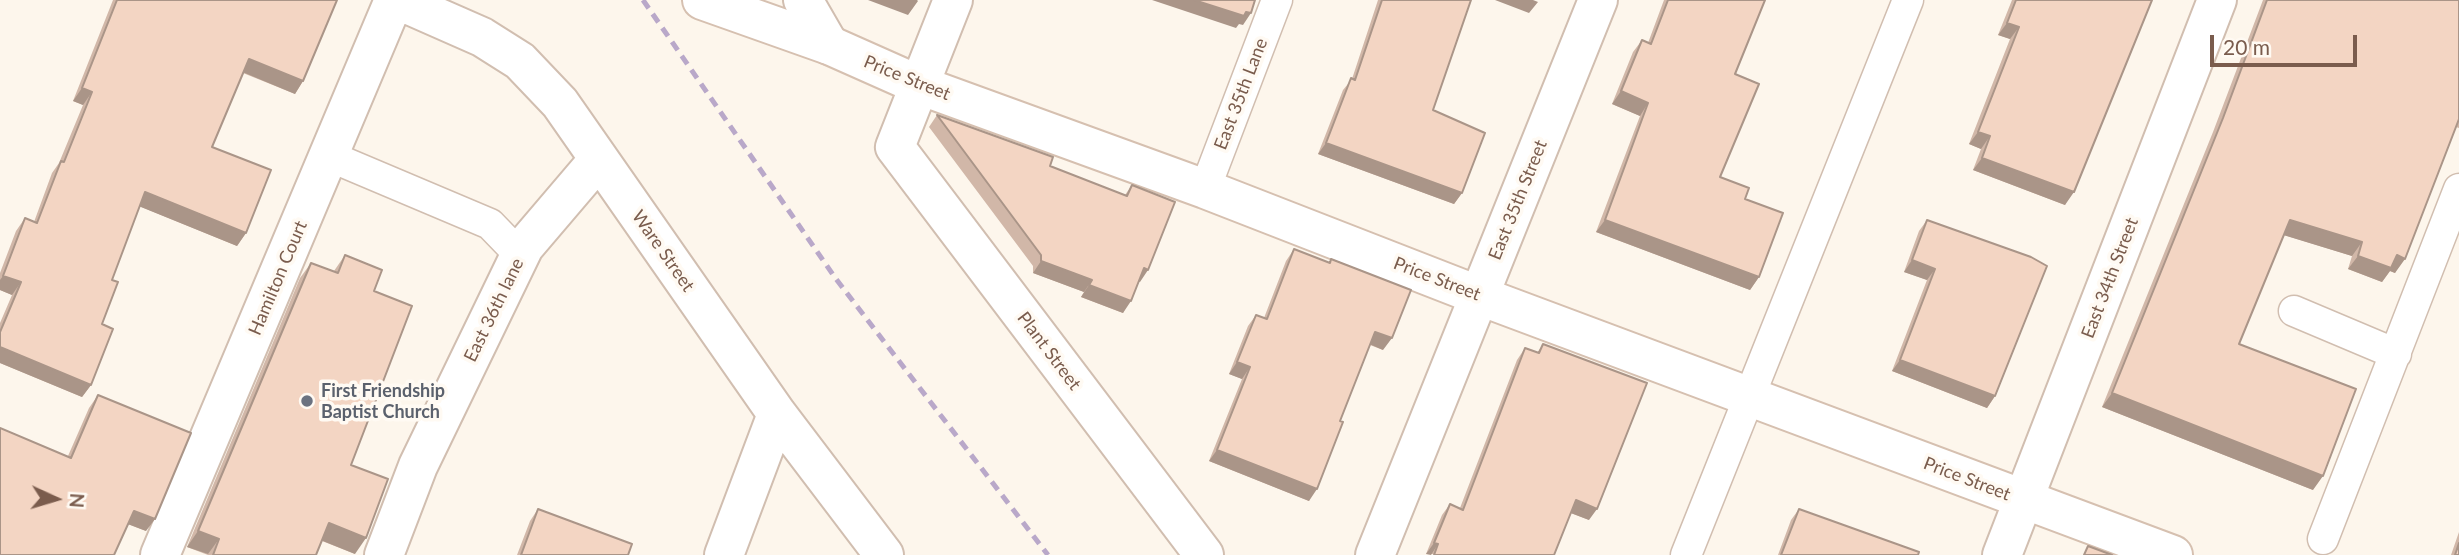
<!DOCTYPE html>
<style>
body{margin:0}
#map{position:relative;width:2459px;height:555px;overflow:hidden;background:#fdf6ec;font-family:Lato,sans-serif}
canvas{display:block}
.north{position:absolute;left:21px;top:464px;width:70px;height:70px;-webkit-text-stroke:5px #fffaf3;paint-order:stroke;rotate:94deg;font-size:19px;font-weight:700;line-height:28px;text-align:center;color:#7a5c4d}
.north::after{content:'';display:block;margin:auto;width:24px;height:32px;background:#7a5c4d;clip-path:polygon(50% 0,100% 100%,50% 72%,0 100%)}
.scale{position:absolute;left:2210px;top:35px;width:147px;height:32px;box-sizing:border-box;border:4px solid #7a5c4d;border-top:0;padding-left:9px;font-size:21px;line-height:24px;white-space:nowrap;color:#7a5c4d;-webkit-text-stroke:5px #fffaf3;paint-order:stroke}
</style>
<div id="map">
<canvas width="2459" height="555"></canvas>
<div class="north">N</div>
<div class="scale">20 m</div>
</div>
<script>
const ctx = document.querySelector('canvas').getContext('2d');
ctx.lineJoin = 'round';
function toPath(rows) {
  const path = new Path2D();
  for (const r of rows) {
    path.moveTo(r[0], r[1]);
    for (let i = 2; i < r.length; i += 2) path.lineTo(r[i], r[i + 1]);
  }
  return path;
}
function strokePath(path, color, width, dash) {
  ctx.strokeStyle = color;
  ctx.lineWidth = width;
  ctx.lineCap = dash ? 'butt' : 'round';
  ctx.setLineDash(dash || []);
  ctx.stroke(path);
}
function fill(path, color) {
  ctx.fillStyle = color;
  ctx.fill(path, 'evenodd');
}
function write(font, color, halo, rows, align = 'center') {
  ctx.font = font + ' Lato,sans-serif';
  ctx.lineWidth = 7;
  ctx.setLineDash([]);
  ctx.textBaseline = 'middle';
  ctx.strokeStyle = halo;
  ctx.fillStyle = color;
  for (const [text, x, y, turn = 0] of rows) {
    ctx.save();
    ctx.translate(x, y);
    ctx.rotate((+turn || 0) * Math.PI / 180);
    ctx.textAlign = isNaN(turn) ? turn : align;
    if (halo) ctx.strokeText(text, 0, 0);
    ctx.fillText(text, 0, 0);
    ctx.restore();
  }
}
const lane = toPath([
 [329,156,490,224,520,255],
 [1205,189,1277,0],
 [2294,311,2396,354],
 [2323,539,2459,189],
 [1686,555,1908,0]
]);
const street = toPath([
 [398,0,482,37,520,61,560,103,777,414,884,555],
 [803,0,829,45],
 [953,0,895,147,1204,555],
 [160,555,394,0],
 [384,555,418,466,524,247,599,159],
 [724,555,777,414],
 [1375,555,1598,0],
 [2002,555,2217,0]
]);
const secondary = toPath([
 [702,0,829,45,919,85,1205,189,1480,296,2173,555]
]);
const rail = toPath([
 [643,0,836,279,1048,555]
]);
const wall = toPath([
 [113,0,337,0,303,81,295,94,243,73,212,147,246,233,237,246,139,206,112,280,102,324,91,385,82,397,0,363,0,323,12,295,0,290,0,273,16,231,25,218,34,222,52,173,59,163,83,105,73,101],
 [1378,0,1471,0,1433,110,1462,193,1454,204,1318,154,1343,90,1352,79],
 [1664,0,1765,0,1735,74,1720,177,1745,199,1759,277,1750,290,1596,232,1640,116,1612,104,1633,52,1642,40,1648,43],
 [2012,0,2152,0,2065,205,1973,170,1981,149,1969,144,2010,39,1998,35],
 [2263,0,2459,0,2459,128,2456,127,2395,273,2390,271,2382,282,2348,269,2352,256,2284,235,2239,344,2313,490,2102,407,2213,132],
 [937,115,1050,166,1125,195,1132,185,1140,282,1139,281,1123,313,1081,297,1084,292,1033,273,1033,266,929,127],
 [1927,220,1995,396,1987,408,1892,371,1927,280,1904,272,1919,231],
 [1294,249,1329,263,1331,259,1383,350,1370,345,1309,501,1209,461,1242,379,1229,374,1248,326,1256,315,1264,318,1286,261],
 [345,255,374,291,351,465,355,554,322,541,316,555,208,555,187,547,300,278,311,263,334,271],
 [1543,344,1589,520,1571,513,1554,555,1426,554,1442,515,1450,504,1460,508,1517,360,1525,348,1537,353],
 [98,395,146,531,128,524,68,456,89,408],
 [538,509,628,555,517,555,530,521],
 [1799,509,1918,555,1778,555,1791,520],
 [2459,532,2459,555,2451,555]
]);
const shadedWall = toPath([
 [868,0,917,0,918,1,908,15],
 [1152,0,1194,0,1251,13,1243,25,1239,24,1236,28],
 [1495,0,1533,0,1538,2,1529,13],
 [2007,23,2019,27,2010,39,1998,35],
 [249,59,303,81,295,94,240,71],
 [82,88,92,92,83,105,73,101],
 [1621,91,1648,103,1640,116,1612,104],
 [1978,132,1990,136,1981,149,1969,144],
 [1326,143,1462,193,1454,204,1318,154],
 [1982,158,2074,192,2065,205,1973,170],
 [145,192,246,233,237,246,136,205],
 [1605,220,1759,277,1750,290,1596,232],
 [2290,220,2362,242,2352,256,2280,234],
 [2397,255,2405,259,2395,273,2390,271,2382,282,2348,269,2358,256],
 [1912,260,1935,269,1927,280,1904,272],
 [1041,261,1092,280,1084,292,1033,273],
 [1144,268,1148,270,1140,282,1136,280],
 [3,276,21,282,12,295,0,290,0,280],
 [1089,285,1131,301,1123,313,1081,297],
 [1375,332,1392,338,1383,350,1367,343],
 [0,347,91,385,82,397,0,363],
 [1900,360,1995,396,1987,408,1892,371],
 [1237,362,1250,367,1242,379,1229,374],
 [2112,393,2323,476,2313,490,2102,407],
 [1217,450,1317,489,1309,501,1209,461],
 [1576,500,1597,509,1589,520,1568,512],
 [134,511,155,519,146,531,125,523],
 [329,523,366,538,355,554,318,539],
 [198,531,219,539,208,554,187,547],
 [1434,543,1438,544,1431,555,1426,554]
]);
const building = toPath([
 [117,0,337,0,303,81,249,59,212,147,271,170,246,233,145,192,112,280,118,282,102,324,113,329,91,385,0,347,0,332,21,282,3,276,25,218,37,223,61,161,64,162,92,92,82,88,117,0],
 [1194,0,1255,0,1251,13,1246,12,1244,16,1194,0],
 [1382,0,1471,0,1433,110,1485,133,1462,193,1326,143,1351,78,1355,80,1382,0],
 [1668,0,1765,0,1735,74,1759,84,1720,177,1749,188,1745,199,1783,213,1759,277,1605,220,1648,103,1621,91,1642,40,1651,44,1668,0],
 [2016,0,2152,0,2074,192,1982,158,1990,136,1978,132,2019,27,2007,23,2016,0],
 [2267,0,2459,0,2459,119,2405,259,2397,255,2391,268,2358,256,2362,242,2290,220,2239,344,2356,389,2323,476,2112,393,2223,118,2267,0],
 [937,115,1053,157,1050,166,1127,196,1132,185,1175,202,1148,270,1144,268,1131,301,1089,285,1092,280,1041,261,1041,255,937,115],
 [1927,220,2031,257,2047,266,1995,396,1900,360,1935,269,1912,260,1927,220],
 [1294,249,1330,263,1331,259,1411,290,1392,338,1375,332,1340,421,1343,422,1317,489,1217,450,1250,367,1237,362,1256,315,1267,319,1294,249],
 [345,255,382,270,374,291,412,306,351,465,388,479,366,538,329,523,316,555,213,555,219,539,198,531,311,263,338,273,345,255],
 [1543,344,1647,383,1597,509,1576,500,1554,555,1434,555,1438,544,1434,543,1450,504,1463,510,1525,348,1539,353,1543,344],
 [98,395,191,433,155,519,134,511,114,555,0,555,0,428,71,458,98,395],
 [538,509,632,544,628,555,521,555,538,509],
 [1799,509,1919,552,1918,555,1781,555,1799,509],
 [2459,543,2459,555,2455,555,2459,543],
 [2088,546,2112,555,2084,555,2088,546]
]);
const markers = [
 [307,401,7,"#6b7280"]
];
const streetNames = [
 ["Price Street",907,78,22],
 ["East 35th Lane",1241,94,-69],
 ["East 35th Street",1518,200,-68],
 ["Ware Street",663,251,55],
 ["Hamilton Court",278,278,-67],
 ["East 34th Street",2110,278,-69],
 ["Price Street",1437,279,21],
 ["East 36th lane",494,310,-64],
 ["Plant Street",1049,351,53],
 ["Price Street",1967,479,21]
];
const worshipNames = [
 ["First Friendship",321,391],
 ["Baptist Church",321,412]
];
strokePath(lane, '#d1beb0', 33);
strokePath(street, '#d1beb0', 42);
strokePath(secondary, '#d6c0b0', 42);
strokePath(lane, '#fff', 30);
strokePath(street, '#fff', 38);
strokePath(secondary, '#fff', 38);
strokePath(rail, '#b9a8c9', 5, [10, 7]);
fill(wall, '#d1b7a8');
fill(shadedWall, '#aa9588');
fill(building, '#f3d5c3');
strokePath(building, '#aa9588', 2);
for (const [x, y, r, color] of markers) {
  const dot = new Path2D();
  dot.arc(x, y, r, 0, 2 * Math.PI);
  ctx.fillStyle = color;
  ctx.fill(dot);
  strokePath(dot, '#fffaf3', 2.5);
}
write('18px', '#7a5c4d', '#fffaf3', streetNames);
write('bold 18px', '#5b616d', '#fffaf3', worshipNames, 'left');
</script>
